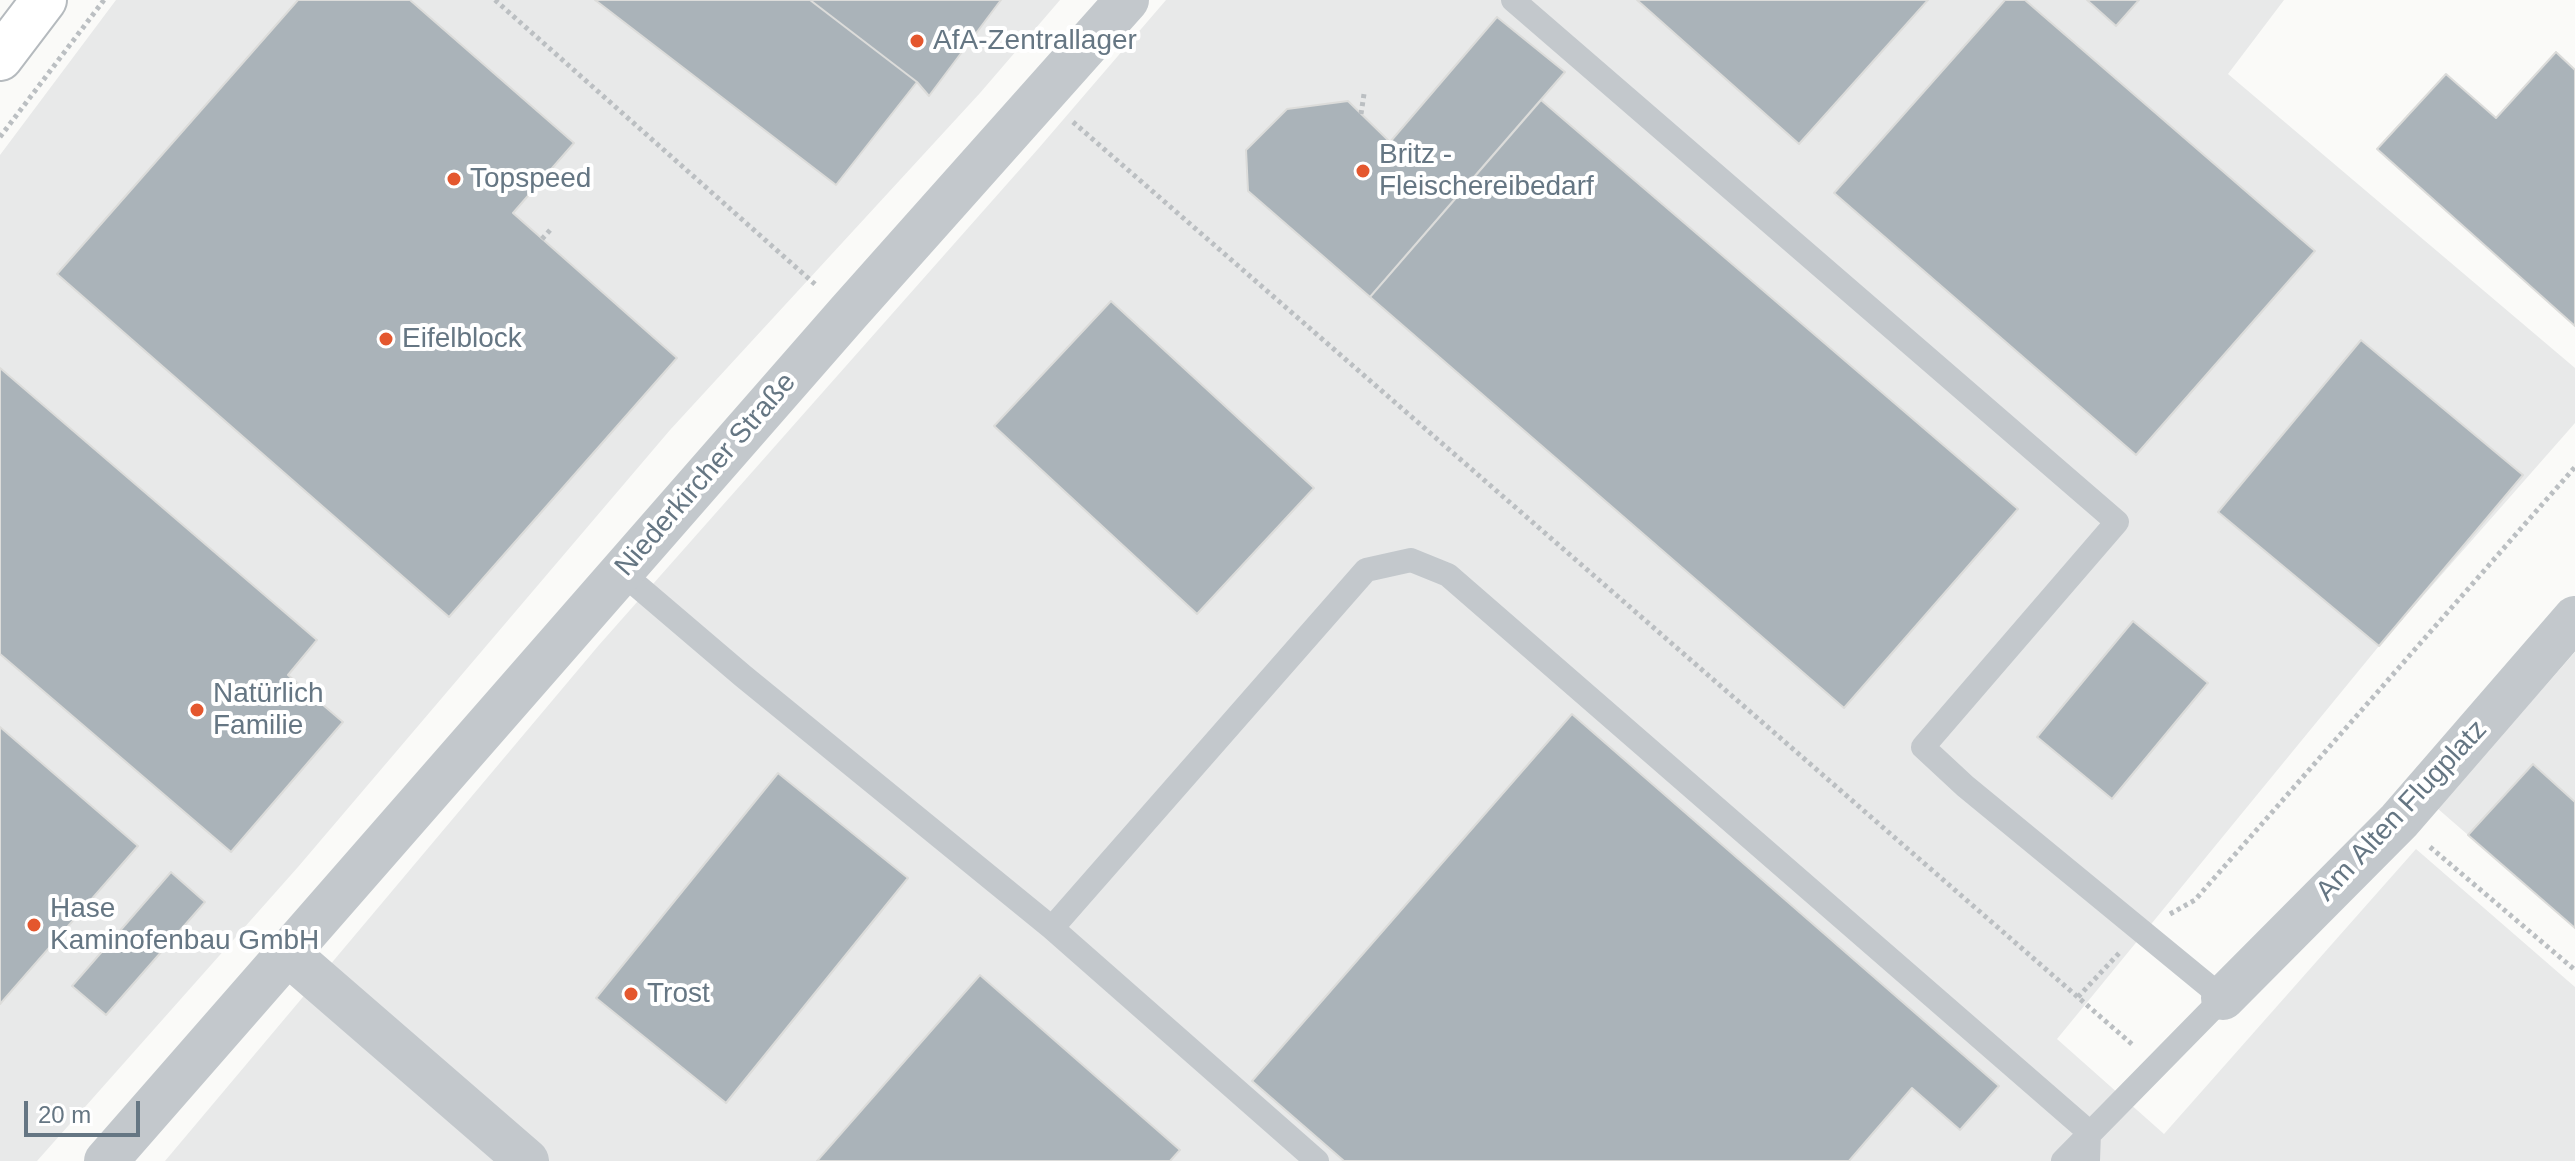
<!DOCTYPE html>
<meta charset="utf-8">
<style>
body{margin:0}
#map{position:relative;width:2575px;height:1161px;overflow:hidden;background:#fafaf8;font-family:Helvetica,sans-serif}
canvas{display:block}
.scale{position:absolute;left:24px;top:1101px;width:116px;height:36px;box-sizing:border-box;border:4px solid #657683;border-top:0;padding-left:10px;font-size:24px;line-height:28px;white-space:nowrap;color:#657683;-webkit-text-stroke:6px #fff;paint-order:stroke}
</style>
<div id="map">
<canvas width="2575" height="1161"></canvas>
<div class="scale">20 m</div>
</div>
<script>
const ctx = document.querySelector('canvas').getContext('2d');
ctx.lineJoin = 'round';
function fill(path, color) {
  ctx.fillStyle = color;
  ctx.fill(path, 'evenodd');
}
function toPath(rows) {
  const path = new Path2D();
  for (const r of rows) {
    path.moveTo(r[0], r[1]);
    for (let i = 2; i < r.length; i += 2) path.lineTo(r[i], r[i + 1]);
  }
  return path;
}
function strokePath(path, color, width, dash) {
  ctx.strokeStyle = color;
  ctx.lineWidth = width;
  ctx.lineCap = dash ? 'butt' : 'round';
  ctx.setLineDash(dash || []);
  ctx.stroke(path);
}
function write(font, color, halo, rows, align = 'center') {
  ctx.font = font + ' Helvetica,sans-serif';
  ctx.lineWidth = 8;
  ctx.setLineDash([]);
  ctx.textBaseline = 'middle';
  ctx.strokeStyle = halo;
  ctx.fillStyle = color;
  for (const [text, x, y, turn = 0] of rows) {
    ctx.save();
    ctx.translate(x, y);
    ctx.rotate((+turn || 0) * Math.PI / 180);
    ctx.textAlign = isNaN(turn) ? turn : align;
    if (halo) ctx.strokeText(text, 0, 0);
    ctx.fillText(text, 0, 0);
    ctx.restore();
  }
}
const built = toPath([
 [116,0,1060,0,980,93,670,430,298,867,37,1161,0,1161,0,155],
 [1166,0,2284,0,2228,74,2575,368,2575,423,2379,646,2057,1039,2164,1134,2416,849,2575,987,2575,1161,165,1161,599,645,1038,149],
 [2575,652,2575,928,2437,808]
]);
const building = toPath([
 [298,0,410,0,574,143,513,213,677,358,449,617,57,274,298,0],
 [595,0,810,0,917,82,836,185,595,0],
 [810,0,1001,0,929,96,917,82,810,0],
 [1637,0,1928,0,1799,144,1637,0],
 [2005,0,2025,0,2315,251,2136,455,1834,193,2005,0],
 [2087,0,2139,0,2116,26,2087,0],
 [1497,17,1565,72,1370,297,1248,191,1246,150,1287,109,1348,101,1390,142,1497,17],
 [2556,52,2575,70,2575,326,2377,149,2446,74,2496,118,2556,52],
 [1541,100,2018,509,1844,708,1370,297,1541,100],
 [1111,301,1314,488,1197,614,994,426,1111,301],
 [2361,340,2523,475,2379,646,2218,512,2361,340],
 [0,368,317,640,288,675,343,722,231,852,0,654,0,368],
 [2133,621,2208,683,2112,799,2037,737,2133,621],
 [1572,714,1999,1086,1960,1130,1912,1088,1849,1161,1344,1161,1252,1081,1572,714],
 [0,727,138,846,0,1004,0,727],
 [2533,764,2575,802,2575,928,2468,835,2533,764],
 [778,773,908,878,726,1103,596,998,778,773],
 [171,872,205,902,106,1015,72,986,171,872],
 [980,975,1180,1150,1170,1161,817,1161,980,975]
]);
const path = toPath([
 [495,0,817,286],
 [1361,114,1364,94],
 [1073,122,2134,1046],
 [0,137,104,0],
 [542,239,551,229],
 [2430,847,2575,970],
 [2170,914,2195,900,2575,467],
 [2078,997,2121,951]
]);
const lane = toPath([
 [1513,0,2117,522,1923,747,1965,786,2223,998,2063,1161],
 [621,572,743,676,1052,928,1317,1161],
 [1052,928,1366,570,1411,560,1448,575,2089,1132,2088,1161]
]);
const street = toPath([
 [287,953,527,1161],
 [2223,998,2399,821,2575,618],
 [106,1161,848,313,1127,0]
]);
const primary = toPath([
 [0,58,44,0]
]);
const markers = [
 [917,41,8,"#e4572e"],
 [1363,171,8,"#e4572e"],
 [454,179,8,"#e4572e"],
 [386,339,8,"#e4572e"],
 [197,710,8,"#e4572e"],
 [34,925,8,"#e4572e"],
 [631,994,8,"#e4572e"]
];
const poiNames = [
 ["AfA-Zentrallager",933,41],
 ["Britz -",1379,155],
 ["Fleischereibedarf",1379,187],
 ["Topspeed",470,179],
 ["Eifelblock",402,339],
 ["Natürlich",213,694],
 ["Familie",213,726],
 ["Hase",50,909],
 ["Kaminofenbau GmbH",50,941],
 ["Trost",647,994]
];
const streetNames = [
 ["Niederkircher Straße",706,475,-49],
 ["Am Alten Flugplatz",2402,811,-47]
];
fill(built, '#e8e9e9');
fill(building, '#aab3b9');
strokePath(building, '#dcdcda', 2);
strokePath(primary, '#b5babe', 48);
strokePath(path, '#bbbfc2', 5, [4, 4]);
strokePath(lane, '#c3c8cc', 24);
strokePath(street, '#c3c8cc', 44);
strokePath(primary, '#fff', 44);
for (const [x, y, r, color] of markers) {
  const dot = new Path2D();
  dot.arc(x, y, r, 0, 2 * Math.PI);
  ctx.fillStyle = color;
  ctx.fill(dot);
  strokePath(dot, '#fff', 3);
}
write('28px', '#657683', '#fff', poiNames, 'left');
write('28px', '#657683', '#fff', streetNames);
</script>
